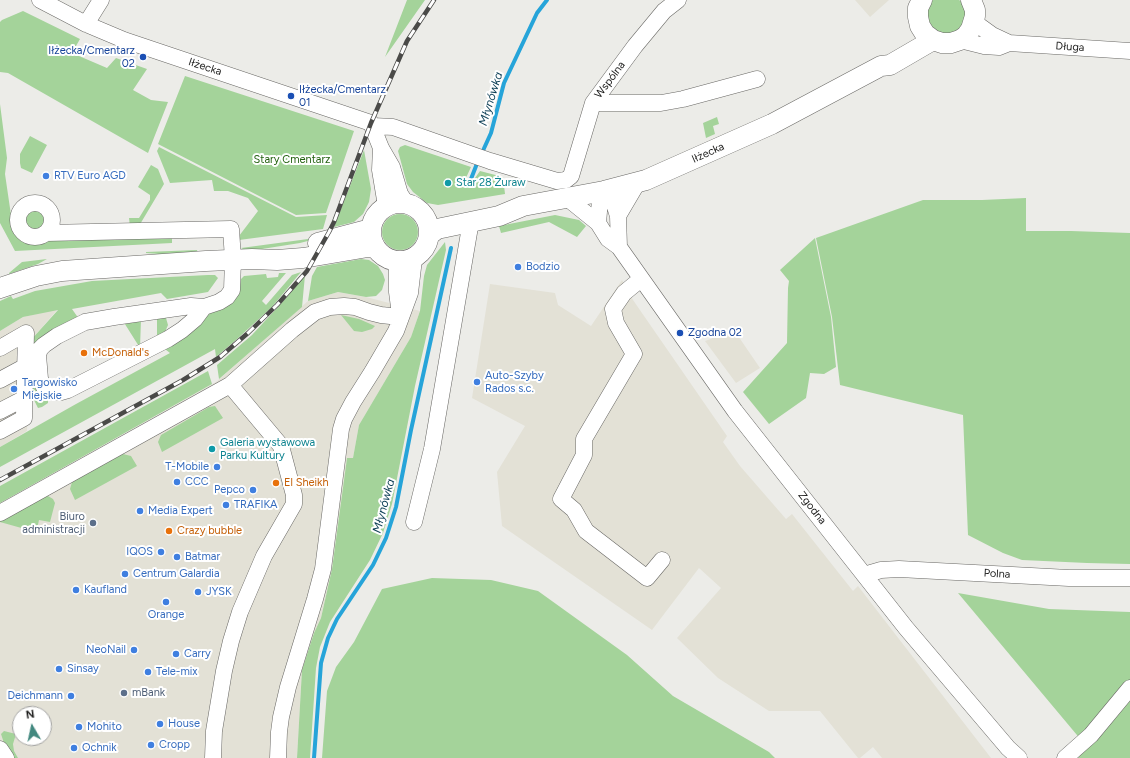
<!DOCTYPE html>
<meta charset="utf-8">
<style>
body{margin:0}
#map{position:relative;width:1130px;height:758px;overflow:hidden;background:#ecece8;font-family:Figtree,sans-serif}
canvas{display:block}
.north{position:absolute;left:12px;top:706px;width:40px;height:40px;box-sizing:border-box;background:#fff;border:1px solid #a4a4a3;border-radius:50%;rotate:351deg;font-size:11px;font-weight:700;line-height:16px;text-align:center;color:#1b1b1a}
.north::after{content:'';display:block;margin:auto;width:14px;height:18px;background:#42887f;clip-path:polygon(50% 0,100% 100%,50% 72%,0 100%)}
</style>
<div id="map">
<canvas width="1130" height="758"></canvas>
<div class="north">N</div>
</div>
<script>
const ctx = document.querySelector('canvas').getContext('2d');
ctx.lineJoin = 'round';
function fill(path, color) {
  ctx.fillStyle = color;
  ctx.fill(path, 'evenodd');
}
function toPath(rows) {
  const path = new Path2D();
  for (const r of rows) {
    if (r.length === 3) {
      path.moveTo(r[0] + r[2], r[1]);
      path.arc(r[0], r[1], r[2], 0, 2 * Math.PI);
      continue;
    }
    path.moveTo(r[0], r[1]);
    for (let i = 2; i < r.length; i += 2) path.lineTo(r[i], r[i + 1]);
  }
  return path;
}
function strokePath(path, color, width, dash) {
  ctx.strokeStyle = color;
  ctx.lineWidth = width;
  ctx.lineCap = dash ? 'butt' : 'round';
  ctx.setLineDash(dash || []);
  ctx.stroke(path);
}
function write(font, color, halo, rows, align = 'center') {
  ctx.font = font + ' Figtree,sans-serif';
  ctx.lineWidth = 4;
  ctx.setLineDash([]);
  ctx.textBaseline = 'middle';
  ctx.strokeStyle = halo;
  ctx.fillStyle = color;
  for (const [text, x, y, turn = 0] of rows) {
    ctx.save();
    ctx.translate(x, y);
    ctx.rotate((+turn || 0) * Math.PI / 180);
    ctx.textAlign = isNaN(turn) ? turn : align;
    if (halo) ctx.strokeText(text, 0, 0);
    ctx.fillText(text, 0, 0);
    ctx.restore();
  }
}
const built = toPath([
 [855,0,889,0,870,17],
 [622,280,633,300,727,436,723,442,740,466,786,519,792,514,853,591,858,586,991,758,882,758,873,747,860,758,858,758,820,711,769,711,718,678,677,638,721,588,699,568,652,630,502,526,497,472,525,426,472,398,490,284,555,293,558,305,591,326],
 [338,292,366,297,420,311,411,337,359,425,353,458,347,458,332,569,321,618,314,633,302,670,297,758,0,758,0,503,216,382,308,301],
 [20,714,44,714,44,738,20,738],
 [58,309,30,341,27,431,0,447,0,331,23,317],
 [734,330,760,368,736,383,705,341]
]);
const green = toPath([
 [407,0,425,0,385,57],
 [933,0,959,0,962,2,965,8,965,21,957,31,945,35,933,30,927,19,928,6],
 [23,11,80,39,72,53,107,68,116,58,147,69,133,90,151,100,168,102,148,153,8,73,0,72,0,22,2,20],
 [185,76,354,131,326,213,296,215,158,144],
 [0,104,7,158,5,174,11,215,15,228,23,236,32,240,43,241,172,235,172,243,15,251,0,223],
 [717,117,719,124,713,126,715,134,706,138,703,123],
 [30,136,47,145,32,173,21,168,20,163,20,154],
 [405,145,471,167,465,180,475,178,480,171,503,177,505,194,438,205,427,203,413,192,407,184,398,151,400,147],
 [159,147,296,217,327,215,323,229,239,240,239,236,258,211,248,198,228,191,214,191,212,180,170,183,157,151],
 [364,150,371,189,369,202,363,214,354,222,334,227],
 [151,165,158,169,164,184,139,226,130,227,129,218,139,218,150,200,150,195,138,187],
 [1026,198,1026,231,1071,231,1130,233,1130,564,1087,563,1022,560,1003,553,968,535,963,415,840,385,832,317,816,238,923,200,982,200],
 [35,219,11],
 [400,232,18],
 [555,215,579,220,586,226,577,237,549,222,501,233,499,226],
 [323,237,300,243,262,249,247,251,241,248],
 [815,238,831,317,836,367,824,374,810,373,806,398,769,424,743,392,787,343,788,288,789,281,780,270],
 [445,242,446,250,415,386,392,504,383,533,370,560,330,622,320,647,316,668,310,758,297,758,302,670,314,633,321,618,332,569,347,458,353,458,359,425,411,337,420,311,424,276,427,265],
 [197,250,198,255,184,256,146,253,146,252],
 [47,259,38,264,9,274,9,273,22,262],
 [361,259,369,260,378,266,383,274,385,280,382,290,376,296,366,297,338,292,308,301,312,276,317,267],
 [301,272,272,307,236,340,216,357,215,349,0,467,0,447,76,404,170,353,161,346,239,289,241,279,244,276,266,274,267,278,278,277,279,273,286,273,262,301,266,305,292,275],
 [208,275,215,275,218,278,208,292,167,299,161,293,72,309,79,319,33,349,30,341,58,310,23,317,0,331,0,301,11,296,13,299,35,291,92,281],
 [305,275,302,307,219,379,217,365,252,335,287,297],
 [157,315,163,316,166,318,168,325,165,332,157,338],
 [341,315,359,319,375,326,372,329,362,332,354,331],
 [141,319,140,348,123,321],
 [208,371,212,384,0,503,0,486],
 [33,382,41,394,48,399,48,403,42,407,38,408,33,398,31,391],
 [215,406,223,418,162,452,158,442,161,435,209,407],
 [123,454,131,456,137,466,75,500,70,489,72,482],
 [48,496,53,499,55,503,50,522,39,520,37,529,26,527,25,529,0,522,0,520,43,497],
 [432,578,491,580,538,591,627,655,673,696,769,752,775,758,322,758,327,691,336,667,354,642,382,589],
 [958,593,1049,609,1130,612,1130,758,1078,758,1087,747],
 [4,731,16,734,13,744,14,751,18,758,14,758,4,743,1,734]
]);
const stream = toPath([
 [481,155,491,133,504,83,537,13,547,0],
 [469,184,478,161],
 [314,758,321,663,328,638,337,619,373,565,386,538,396,507,411,430,451,248]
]);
const minor = toPath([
 [40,0,86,24,124,40,371,123,381,148,392,167,400,194,406,203],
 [974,22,992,35,1009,43],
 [86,24,101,0],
 [960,40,984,46,999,47,1009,43,1130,51],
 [593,103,661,103,683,99,757,79],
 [373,126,393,127,490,161,557,181,566,180,571,176,593,103,635,46,664,11,678,0],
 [381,148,380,170,385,200,385,207],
 [567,198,598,223,608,239,619,247,735,411,906,628,1008,748,1019,758],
 [35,220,17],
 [618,216,638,182],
 [598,223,600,200,604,191,610,195,613,200,618,216,619,247],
 [46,233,231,229,233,259,232,290,227,297,219,302,204,307],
 [394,261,397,269,397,292,400,315],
 [641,279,624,293,613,309,616,323,634,354,584,439,584,455,561,499,574,510,586,531,647,578,662,560],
 [191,306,204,307,195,319,182,330,168,339,68,390,61,392,53,392,44,387,40,379,38,355,40,349,44,345,57,336,85,322,114,317,191,306],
 [0,348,26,333,24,418,0,431],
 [0,380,26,366],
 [0,411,25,398],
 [0,513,230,385],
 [414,522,432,449,471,221],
 [864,575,881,570,899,569,1069,578,1130,578],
 [0,749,6,758],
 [213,758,214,731,224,671,231,641,240,612,264,556,294,504,294,495,281,446,230,385,292,330,315,312,330,307,344,306,355,307,369,312,381,315,400,317],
 [278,758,279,732,281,717,288,687,315,599,323,569,341,429,344,419,353,402,372,372,396,331,410,293,414,259],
 [1065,758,1091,735,1130,688]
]);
const major = toPath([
 [922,0,918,8,918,17,920,26,925,34,933,40,942,43,951,43,960,40,966,36,971,29,975,16,975,10,971,0],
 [400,232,29],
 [429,235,437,229,499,216,523,206,604,191,646,180,772,124,881,66,890,65,933,40],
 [318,243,371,229],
 [0,288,36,276,62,271,206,261,252,259,277,260,303,258,368,247,374,248]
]);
const rail = toPath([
 [0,480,183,380,212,362,220,357,248,333,277,305,307,271,329,232,334,222,371,123,407,41,434,0]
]);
const markers = [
 [143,57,4,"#1a4fb4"],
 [291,96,4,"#1a4fb4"],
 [46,176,4,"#3f7fe0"],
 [448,183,4,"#0f9aa8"],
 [518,267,4,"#3f7fe0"],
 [680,333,4,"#1a4fb4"],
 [84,353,4,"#e8710a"],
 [477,382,4,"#3f7fe0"],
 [14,389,4,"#3f7fe0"],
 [212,449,4,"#0f9aa8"],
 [217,467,4,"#3f7fe0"],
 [177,482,4,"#3f7fe0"],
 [276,483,4,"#e8710a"],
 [253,490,4,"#3f7fe0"],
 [226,505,4,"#3f7fe0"],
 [140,511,4,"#3f7fe0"],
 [93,523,4,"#5c6f8a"],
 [169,531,4,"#e8710a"],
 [161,552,4,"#3f7fe0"],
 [177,557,4,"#3f7fe0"],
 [125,574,4,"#3f7fe0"],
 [76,590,4,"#3f7fe0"],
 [198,592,4,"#3f7fe0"],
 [166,602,4,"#3f7fe0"],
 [134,650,4,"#3f7fe0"],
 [176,654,4,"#3f7fe0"],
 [59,669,4,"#3f7fe0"],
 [148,672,4,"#3f7fe0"],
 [124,693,4,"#5c6f8a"],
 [71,696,4,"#3f7fe0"],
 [160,724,4,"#3f7fe0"],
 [79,727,4,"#3f7fe0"],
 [151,745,4,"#3f7fe0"],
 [74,748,4,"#3f7fe0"]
];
const streetNames = [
 ["Długa",1070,47,4],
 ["Iłżecka",205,67,18],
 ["Wspólna",610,80,-53],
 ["Iłżecka",708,153,-24],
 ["Zgodna",812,508,52],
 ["Polna",997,574,3]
];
const transitNames = [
 ["Iłżecka/Cmentarz",135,51,"right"],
 ["02",135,64,"right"],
 ["Iłżecka/Cmentarz",299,90],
 ["01",299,103],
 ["Zgodna 02",688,333]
];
const parkNames = [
 ["Stary Cmentarz",292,160]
];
const shopNames = [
 ["RTV Euro AGD",54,176],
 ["Bodzio",526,267],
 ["Auto-Szyby",485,376],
 ["Rados s.c.",485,389],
 ["Targowisko",22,383],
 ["Miejskie",22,396],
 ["T-Mobile",209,467,"right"],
 ["CCC",185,482],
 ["Pepco",245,490,"right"],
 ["TRAFIKA",234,505],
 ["Media Expert",148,511],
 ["IQOS",153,552,"right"],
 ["Batmar",185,557],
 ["Centrum Galardia",133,574],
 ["Kaufland",84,590],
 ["JYSK",206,592],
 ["Orange",166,615,"center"],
 ["NeoNail",126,650,"right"],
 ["Carry",184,654],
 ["Sinsay",67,669],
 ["Tele-mix",156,672],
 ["Deichmann",63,696,"right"],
 ["House",168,724],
 ["Mohito",87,727],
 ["Cropp",159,745],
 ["Ochnik",82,748]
];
const cultureNames = [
 ["Star 28 Żuraw",456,183],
 ["Galeria wystawowa",220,443],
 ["Parku Kultury",220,456]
];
const foodNames = [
 ["McDonald's",92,353],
 ["El Sheikh",284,483],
 ["Crazy bubble",177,531]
];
const serviceNames = [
 ["Biuro",85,517],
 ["administracji",85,530],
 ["mBank",132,693,"left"]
];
const waterNames = [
 ["Młynówka",491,99,-73],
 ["Młynówka",384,506,-75]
];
fill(built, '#e3e1d6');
fill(green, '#a4d39a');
strokePath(stream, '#26a4d9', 4);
strokePath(minor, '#696865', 17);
strokePath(major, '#696865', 21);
strokePath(minor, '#fff', 16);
strokePath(major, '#fff', 20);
strokePath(rail, '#4a4a48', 4.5);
strokePath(rail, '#fff', 3, [9]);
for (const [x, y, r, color] of markers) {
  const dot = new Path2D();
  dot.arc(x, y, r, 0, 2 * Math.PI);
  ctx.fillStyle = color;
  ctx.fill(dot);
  strokePath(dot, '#fff', 1.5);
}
write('11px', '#1b1b1a', '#fff', streetNames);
write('11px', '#164399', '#fff', transitNames, 'left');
write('11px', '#246211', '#fff', parkNames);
write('11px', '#366cbe', '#fff', shopNames, 'left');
write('11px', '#0d838f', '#fff', cultureNames, 'left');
write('11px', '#c56008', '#fff', foodNames, 'left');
write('11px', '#4e5e75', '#fff', serviceNames, 'right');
write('italic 12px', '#0d3f56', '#fff', waterNames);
</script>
